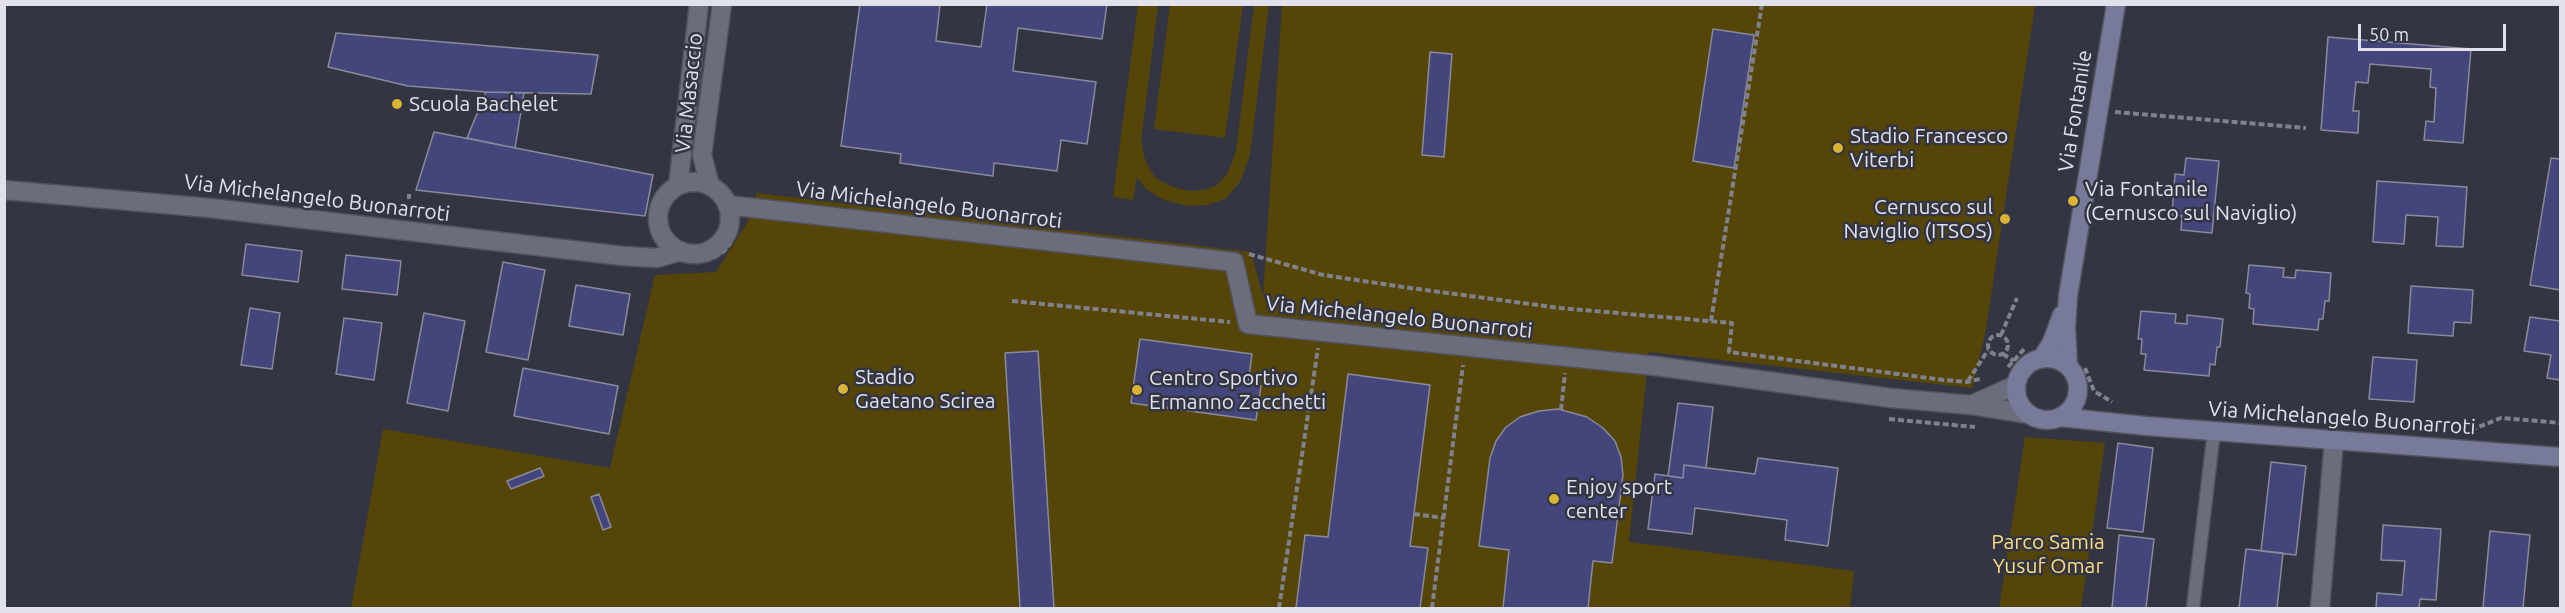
<!DOCTYPE html>
<style>
body{margin:0}
#map{position:relative;width:2565px;height:613px;overflow:hidden;background:#333542;font-family:Ubuntu,sans-serif}
canvas{display:block}
.frame{position:absolute;inset:0;border:6px solid #e0e1ea;pointer-events:none}
.scale{position:absolute;left:2358px;top:24px;width:148px;height:27px;box-sizing:border-box;border:3px solid #e0e1ea;border-top:0;padding-left:8px;font-size:18px;line-height:21px;white-space:nowrap;color:#e0e1ea;-webkit-text-stroke:4px #333542;paint-order:stroke}
</style>
<div id="map">
<canvas width="2565" height="613"></canvas>
<div class="frame"></div>
<div class="scale">50 m</div>
</div>
<script>
const ctx = document.querySelector('canvas').getContext('2d');
ctx.lineJoin = 'round';
function fill(path, color) {
  ctx.fillStyle = color;
  ctx.fill(path, 'evenodd');
}
function toPath(rows) {
  const path = new Path2D();
  for (const r of rows) {
    if (r.length === 3) {
      path.moveTo(r[0] + r[2], r[1]);
      path.arc(r[0], r[1], r[2], 0, 2 * Math.PI);
      continue;
    }
    path.moveTo(r[0], r[1]);
    for (let i = 2; i < r.length; i += 2) path.lineTo(r[i], r[i + 1]);
  }
  return path;
}
function strokePath(path, color, width, dash) {
  ctx.strokeStyle = color;
  ctx.lineWidth = width;
  ctx.lineCap = dash ? 'butt' : 'round';
  ctx.setLineDash(dash || []);
  ctx.stroke(path);
}
function write(font, color, halo, rows, align = 'center') {
  ctx.font = font + ' Ubuntu,sans-serif';
  ctx.lineWidth = 5;
  ctx.setLineDash([]);
  ctx.textBaseline = 'middle';
  ctx.strokeStyle = halo;
  ctx.fillStyle = color;
  for (const [text, x, y, turn = 0] of rows) {
    ctx.save();
    ctx.translate(x, y);
    ctx.rotate((+turn || 0) * Math.PI / 180);
    ctx.textAlign = isNaN(turn) ? turn : align;
    if (halo) ctx.strokeText(text, 0, 0);
    ctx.fillText(text, 0, 0);
    ctx.restore();
  }
}
const green = toPath([
 [1138,5,1158,5,1141,141,1144,156,1149,169,1156,178,1170,186,1189,191,1204,190,1216,186,1227,174,1236,151,1254,5,1269,5,1250,155,1240,182,1225,199,1207,205,1187,206,1164,200,1146,189,1137,177,1133,200,1113,197],
 [1170,5,1243,5,1225,138,1154,129],
 [1282,5,2035,5,1985,335,1972,388,1649,352,1629,542,1854,571,1850,608,351,608,383,429,610,468,655,275,716,272,747,223,757,193,1251,252,1263,297],
 [2025,437,2105,443,2081,608,1999,608]
]);
const building = toPath([
 [860,4,940,4,936,41,981,47,987,4,1107,4,1102,39,1018,28,1013,71,1096,82,1087,144,1061,140,1057,171,994,163,993,176,900,163,901,154,841,146,860,4],
 [1713,29,1754,35,1734,168,1693,161,1713,29],
 [336,33,598,55,591,94,486,92,408,86,328,67,336,33],
 [2328,37,2471,49,2463,143,2424,140,2426,121,2434,122,2436,88,2430,87,2431,69,2370,64,2368,83,2356,82,2353,111,2359,111,2358,133,2321,130,2328,37],
 [1430,52,1452,54,1444,157,1422,155,1430,52],
 [486,92,524,93,515,148,467,138,486,92],
 [434,132,653,175,645,216,416,190,434,132],
 [2186,158,2219,161,2212,233,2181,230,2182,216,2172,215,2175,174,2184,175,2186,158],
 [2551,158,2560,159,2560,290,2530,285,2551,158],
 [2377,181,2467,187,2463,247,2436,246,2438,217,2406,215,2404,244,2373,242,2377,181],
 [246,244,302,251,298,282,242,275,246,244],
 [346,255,401,261,397,295,342,289,346,255],
 [503,262,545,270,528,360,486,352,503,262],
 [2249,265,2284,268,2283,277,2295,278,2296,270,2331,273,2329,301,2325,301,2323,319,2319,319,2318,330,2253,324,2254,309,2249,308,2250,294,2246,293,2249,265],
 [576,285,630,294,623,335,569,326,576,285],
 [2411,286,2473,290,2471,323,2454,322,2453,336,2408,333,2411,286],
 [250,308,280,313,272,369,241,365,250,308],
 [2141,311,2176,314,2175,323,2187,324,2187,315,2223,319,2220,347,2217,347,2215,365,2210,364,2209,376,2144,370,2146,354,2141,354,2142,339,2138,339,2141,311],
 [424,313,465,321,448,411,407,403,424,313],
 [2530,317,2560,321,2560,380,2547,378,2551,355,2524,351,2530,317],
 [344,318,382,323,374,380,336,374,344,318],
 [1140,339,1252,354,1248,384,1261,386,1256,420,1131,403,1140,339],
 [1038,351,1054,608,1020,608,1005,353,1038,351],
 [2373,357,2417,360,2414,402,2369,399,2373,357],
 [523,368,618,386,609,434,514,416,523,368],
 [1348,374,1430,385,1410,546,1428,548,1420,608,1296,608,1305,535,1328,537,1348,374],
 [1678,403,1713,407,1706,468,1684,465,1683,478,1668,476,1678,403],
 [1558,409,1587,417,1603,428,1615,441,1621,457,1623,475,1612,563,1593,561,1588,608,1503,608,1509,550,1479,546,1490,458,1496,441,1506,427,1520,417,1539,411,1558,409],
 [2118,443,2153,448,2143,532,2107,528,2118,443],
 [1758,458,1838,468,1828,546,1785,540,1787,520,1695,508,1692,534,1648,529,1655,474,1683,478,1684,465,1755,474,1758,458],
 [2271,462,2306,466,2296,555,2261,551,2271,462],
 [540,468,544,476,511,489,507,481,540,468],
 [599,494,611,527,603,530,591,497,599,494],
 [2383,525,2441,529,2436,600,2420,599,2419,608,2376,608,2377,593,2402,595,2405,561,2381,560,2383,525],
 [2490,531,2530,535,2523,608,2483,608,2490,531],
 [2119,535,2154,539,2146,608,2112,608,2119,535],
 [2246,549,2283,553,2277,608,2239,608,2246,549]
]);
const path = toPath([
 [2115,112,2306,128],
 [409,194,409,199],
 [1249,254,1323,275,1410,288,1560,308,1732,323,1729,352,1944,380,1967,382,1980,379],
 [696,261,712,258,724,251,730,243,736,223],
 [1012,301,1230,322],
 [1711,321,1762,4],
 [1998,345,10],
 [2001,335,2017,298],
 [2003,354,2014,361],
 [2008,367,2025,348],
 [2085,368,2094,391,2112,402],
 [1968,381,1988,350],
 [1561,410,1565,373],
 [1889,419,1975,427],
 [2471,430,2501,418,2560,423],
 [1414,514,1444,518],
 [1279,608,1318,348],
 [1432,608,1463,365]
]);
const lane = toPath([
 [2193,608,2214,431]
]);
const street = toPath([
 [694,218,36],
 [678,186,699,4],
 [710,186,702,155,722,4],
 [4,190,210,208,623,256,657,258,681,251],
 [727,205,1234,262,1248,324,1656,366,1891,398,1971,405,2029,414],
 [1971,405,2016,385],
 [2320,608,2334,440]
]);
const secondary = toPath([
 [2047,389,31],
 [2042,358,2052,342,2062,315],
 [2068,365,2066,328,2068,296,2116,4],
 [2060,417,2146,426,2560,457]
]);
const markers = [
 [397,104,6,"#d9b334"],
 [1838,148,6,"#d9b334"],
 [2073,201,6,"#d9b334"],
 [2005,219,6,"#d9b334"],
 [843,389,6,"#d9b334"],
 [1137,390,6,"#d9b334"],
 [1554,499,6,"#d9b334"]
];
const streetNames = [
 ["Via Masaccio",689,93,-84],
 ["Via Fontanile",2075,111,-81],
 ["Via Michelangelo Buonarroti",317,198,7],
 ["Via Michelangelo Buonarroti",929,205,7],
 ["Via Michelangelo Buonarroti",1399,317,6],
 ["Via Michelangelo Buonarroti",2342,418,4]
];
const poiNames = [
 ["Scuola Bachelet",409,104],
 ["Stadio Francesco",1850,136],
 ["Viterbi",1850,160],
 ["Via Fontanile",2085,189],
 ["(Cernusco sul Naviglio)",2085,213],
 ["Cernusco sul",1993,207,"right"],
 ["Naviglio (ITSOS)",1993,231,"right"],
 ["Stadio",855,377],
 ["Gaetano Scirea",855,401],
 ["Centro Sportivo",1149,378],
 ["Ermanno Zacchetti",1149,402],
 ["Enjoy sport",1566,487],
 ["center",1566,511]
];
const parkNames = [
 ["Parco Samia",2048,542],
 ["Yusuf Omar",2048,566]
];
fill(green, '#564509');
fill(building, '#44467b');
strokePath(building, '#898b9b', 1.5);
strokePath(lane, '#52535e', 15);
strokePath(street, '#52535e', 21);
strokePath(secondary, '#52535e', 21);
strokePath(path, '#7f818c', 4, [6, 3]);
strokePath(lane, '#6c6d7c', 12);
strokePath(street, '#6c6d7c', 18);
strokePath(secondary, '#777a98', 18);
for (const [x, y, r, color] of markers) {
  const dot = new Path2D();
  dot.arc(x, y, r, 0, 2 * Math.PI);
  ctx.fillStyle = color;
  ctx.fill(dot);
  strokePath(dot, '#333542', 2);
}
write('21px', '#e0e1ea', '#333542', streetNames);
write('21px', '#e0e1ea', '#333542', poiNames, 'left');
write('21px', '#fbdc7e', '#333542', parkNames);
</script>
